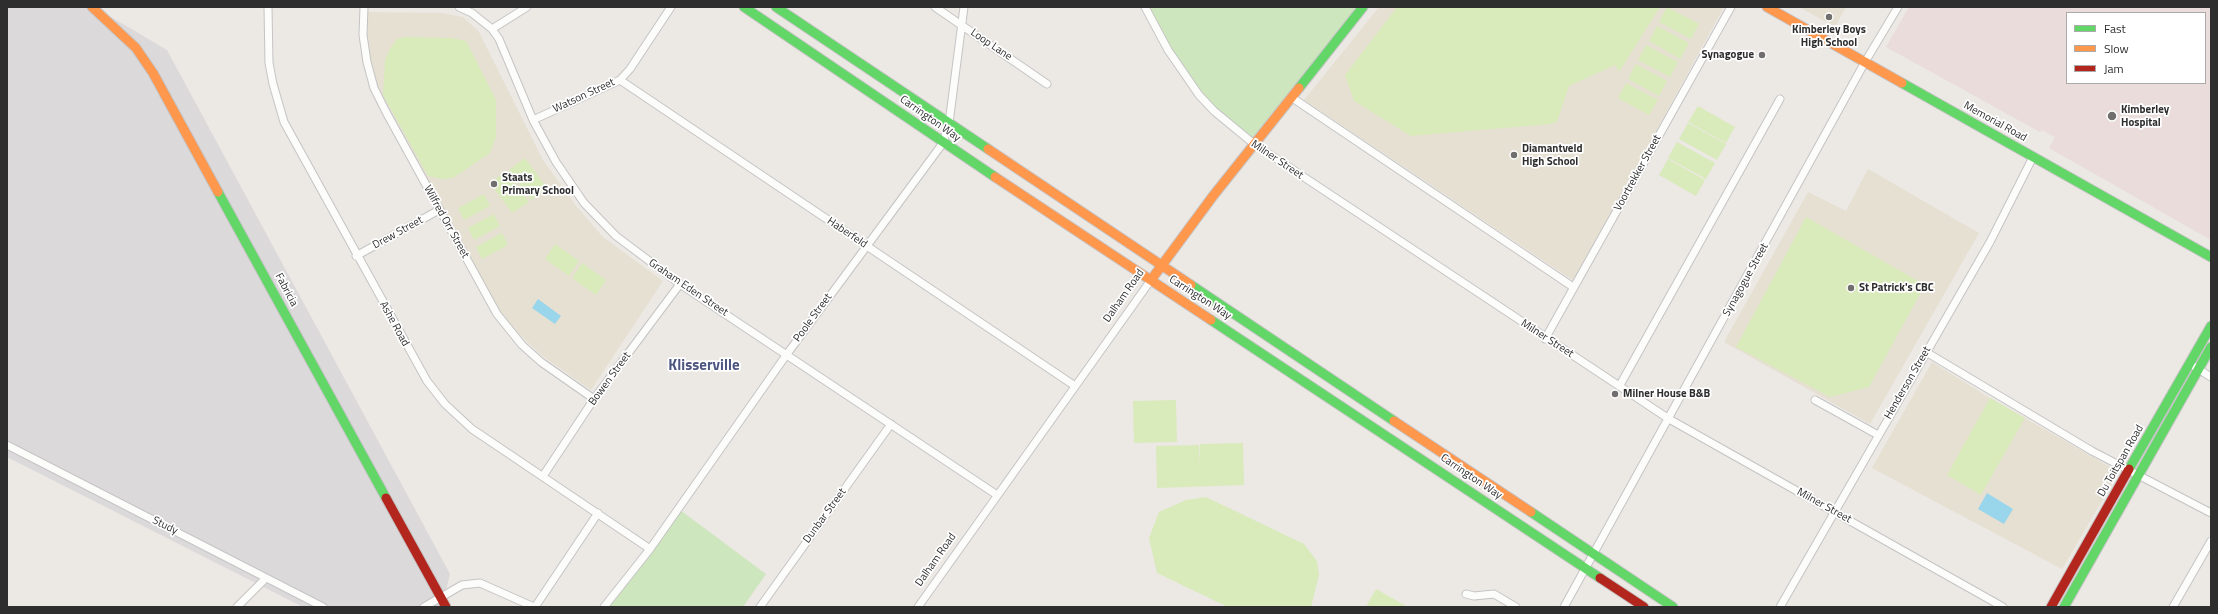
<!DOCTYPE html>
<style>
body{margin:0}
#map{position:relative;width:2218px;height:614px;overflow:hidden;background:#ece8e4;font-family:"Titillium Web",sans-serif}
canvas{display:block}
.frame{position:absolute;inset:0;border:8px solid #2e2e2e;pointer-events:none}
.legend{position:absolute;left:2066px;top:12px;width:140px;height:72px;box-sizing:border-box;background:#fff;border:1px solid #ababab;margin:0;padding:5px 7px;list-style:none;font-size:12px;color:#2e2e2e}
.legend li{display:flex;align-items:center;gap:8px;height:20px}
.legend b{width:20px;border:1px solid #ababab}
</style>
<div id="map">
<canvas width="2218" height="614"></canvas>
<div class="frame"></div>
<ul class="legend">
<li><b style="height:5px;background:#63d668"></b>Fast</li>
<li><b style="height:5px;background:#ff974d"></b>Slow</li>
<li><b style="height:5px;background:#b3261e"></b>Jam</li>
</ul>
</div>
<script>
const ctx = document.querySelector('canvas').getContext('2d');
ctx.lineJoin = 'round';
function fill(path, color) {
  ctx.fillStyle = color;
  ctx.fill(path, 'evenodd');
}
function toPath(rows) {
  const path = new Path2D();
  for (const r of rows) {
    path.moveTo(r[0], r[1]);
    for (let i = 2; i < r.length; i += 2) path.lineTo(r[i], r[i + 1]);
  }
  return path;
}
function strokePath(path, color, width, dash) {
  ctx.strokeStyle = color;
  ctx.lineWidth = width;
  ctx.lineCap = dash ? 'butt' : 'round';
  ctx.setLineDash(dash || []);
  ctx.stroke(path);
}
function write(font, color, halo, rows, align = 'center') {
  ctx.font = font + ' "Titillium Web",sans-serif';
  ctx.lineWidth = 3.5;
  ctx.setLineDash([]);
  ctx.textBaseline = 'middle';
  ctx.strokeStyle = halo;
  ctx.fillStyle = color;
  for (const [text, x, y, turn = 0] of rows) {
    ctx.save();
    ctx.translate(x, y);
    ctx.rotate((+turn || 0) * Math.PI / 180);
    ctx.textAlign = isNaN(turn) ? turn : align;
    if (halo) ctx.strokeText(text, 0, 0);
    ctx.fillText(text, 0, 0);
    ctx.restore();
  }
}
const industrial = toPath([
 [7,7,94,7,167,50,450,574,442,607,303,607,7,457]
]);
const education = toPath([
 [1379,7,1724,7,1574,281,1304,100],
 [1799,7,1846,7,1835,27],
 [364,12,442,13,463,17,479,32,543,160,577,207,603,237,663,281,591,390,541,355,496,312,378,90,370,68,365,35],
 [1868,169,1979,233,1870,424,1724,342,1808,192,1846,211],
 [1932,362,1990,398,2119,472,2062,569,1872,468]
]);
const medical = toPath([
 [1909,7,2211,7,2211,240,2049,148,2055,137,2042,130,2040,132,1886,47],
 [2067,13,2205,13,2205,83,2067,83]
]);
const green = toPath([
 [1144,7,1360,7,1254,144,1199,96],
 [676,507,766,574,743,607,606,607]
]);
const pitch = toPath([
 [1397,7,1660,7,1619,72,1615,65,1569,86,1557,122,1550,124,1411,136,1354,101,1345,75],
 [1667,7,1699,24,1691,39,1659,22],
 [1657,26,1689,43,1680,59,1649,41],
 [405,37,452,38,466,41,496,100,496,137,490,153,453,178,442,179,428,176,383,95,385,60,391,47,397,39],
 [1646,45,1678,62,1670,77,1638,60],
 [1636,64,1667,81,1659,96,1628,79],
 [1626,83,1658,100,1649,115,1618,98],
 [1698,106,1735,127,1726,143,1688,122],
 [1688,123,1726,144,1717,160,1679,139],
 [1677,142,1715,163,1706,179,1668,158],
 [525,158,547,188,531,200,509,170],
 [1668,159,1705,180,1696,196,1659,175],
 [507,171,529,202,512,213,490,183],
 [484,194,490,206,464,220,458,208],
 [494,214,500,226,474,240,468,228],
 [1806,217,1925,285,1869,387,1830,397,1736,347],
 [502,233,508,245,482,259,476,247],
 [555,244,579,261,569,276,545,259],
 [582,263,606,280,596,295,572,278],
 [1990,398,2025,418,1981,495,1947,475],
 [1176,400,1177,442,1134,443,1133,401],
 [1243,443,1244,485,1157,488,1156,446,1199,445,1200,466,1200,444],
 [1206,497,1304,544,1317,561,1319,575,1311,607,1228,607,1157,573,1149,538,1159,512,1186,500],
 [1376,589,1408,607,1366,607]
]);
const water = toPath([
 [538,299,561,316,555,324,532,308],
 [1987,493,2013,509,2004,524,1978,509]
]);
const street = toPath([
 [268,7,269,63,273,84,284,122,427,381,445,404,472,429,650,549],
 [364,7,363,35,367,62,374,88,386,112,497,314,522,345,541,362,594,399],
 [459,7,472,13,492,29,499,39,533,120,556,162,584,203,616,236,680,284,997,495],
 [935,7,1047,84],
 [1145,7,1168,50,1199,95,1214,111,1254,144,1669,419,2003,607],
 [492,29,527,7],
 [620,80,1075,386],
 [1291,97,1573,287],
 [533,120,620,80,630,69,671,7],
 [356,256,439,210],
 [1545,339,1731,7],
 [1926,352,2092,451,2211,513],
 [2195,367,2211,377],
 [1620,385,1780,99],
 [1815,400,1878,435],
 [7,445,323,607],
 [543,476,594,399,680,284],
 [1466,594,1474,596,1494,594,1516,607],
 [237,607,266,578],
 [424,607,462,585,480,583,534,607],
 [535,607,598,513],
 [604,607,650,549,787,354,943,143,949,123,964,7],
 [760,607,891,424],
 [918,607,1151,280],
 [1564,607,1865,62,1898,7],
 [1780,607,1990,242,2033,157],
 [2173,607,2211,541]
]);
const fast = toPath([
 [744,7,995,177],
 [776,7,988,149],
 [1902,83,2211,257],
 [1299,88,1363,7],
 [218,192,386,498],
 [1191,285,1394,421],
 [1211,320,1600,578],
 [2129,469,2211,326],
 [1531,512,1673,607],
 [2064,607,2211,347]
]);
const slow = toPath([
 [92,7,136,48,153,73,218,192],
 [1767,7,1902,83],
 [988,149,1191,285],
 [995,177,1211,320],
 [1151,280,1213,196,1299,88],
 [1394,421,1531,512]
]);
const jam = toPath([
 [386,498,446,607],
 [1600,578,1644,607],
 [2051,607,2129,469]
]);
const markers = [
 [1829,17,4,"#706f6e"],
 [1762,55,4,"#706f6e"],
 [2112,116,5,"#706f6e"],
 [1514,155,4,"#706f6e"],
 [494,184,4,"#706f6e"],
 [1851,288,4,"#706f6e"],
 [1615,394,4,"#706f6e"]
];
const poiNames = [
 ["Kimberley Boys",1829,30,"center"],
 ["High School",1829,43,"center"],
 ["Synagogue",1754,55,"right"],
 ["Kimberley",2121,110],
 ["Hospital",2121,123],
 ["Diamantveld",1522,149],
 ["High School",1522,162],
 ["Staats",502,178],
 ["Primary School",502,191],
 ["St Patrick's CBC",1859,288],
 ["Milner House B&B",1623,394]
];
const streetNames = [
 ["Loop Lane",991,45,34],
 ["Watson Street",584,96,-25],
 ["Carrington Way",930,119,35],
 ["Memorial Road",1995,122,29],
 ["Milner Street",1277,160,34],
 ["Voortrekker Street",1638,173,-61],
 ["Wilfred Orr Street",446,222,61],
 ["Drew Street",398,233,-29],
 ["Haberfeld",847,233,34],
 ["Synagogue Street",1746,280,-61],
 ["Graham Eden Street",688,288,34],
 ["Fabricia",286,290,62],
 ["Dalham Road",1124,296,-55],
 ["Carrington Way",1200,298,33],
 ["Poole Street",813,318,-54],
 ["Ashe Road",394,324,61],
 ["Milner Street",1547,339,33],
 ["Bowen Street",610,379,-54],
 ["Henderson Street",1908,383,-60],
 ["Du Toitspan Road",2121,461,-60],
 ["Carrington Way",1471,477,34],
 ["Milner Street",1824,506,29],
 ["Dunbar Street",825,516,-54],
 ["Study",165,526,26],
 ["Dalham Road",936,560,-55]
];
const districtNames = [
 ["Klisserville",704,366]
];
fill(industrial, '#dcd9db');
fill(education, '#e6e0d3');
fill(medical, '#e9dcdb');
fill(green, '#cee6be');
fill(pitch, '#d9eabb');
fill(water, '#99d6ec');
strokePath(street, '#c5c4c5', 9);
strokePath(fast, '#c5c4c5', 11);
strokePath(slow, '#c5c4c5', 11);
strokePath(jam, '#c5c4c5', 11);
strokePath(street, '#fcfcfb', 7);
strokePath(fast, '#63d668', 9);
strokePath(slow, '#ff974d', 9);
strokePath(jam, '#b3261e', 9);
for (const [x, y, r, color] of markers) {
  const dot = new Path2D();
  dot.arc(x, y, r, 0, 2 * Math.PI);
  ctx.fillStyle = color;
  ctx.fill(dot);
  strokePath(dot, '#fff', 1.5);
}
write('bold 11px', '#2e2e2e', '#fff', poiNames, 'left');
write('11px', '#2e2e2e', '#fff', streetNames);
write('bold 15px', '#4d5680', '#fff', districtNames);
</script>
